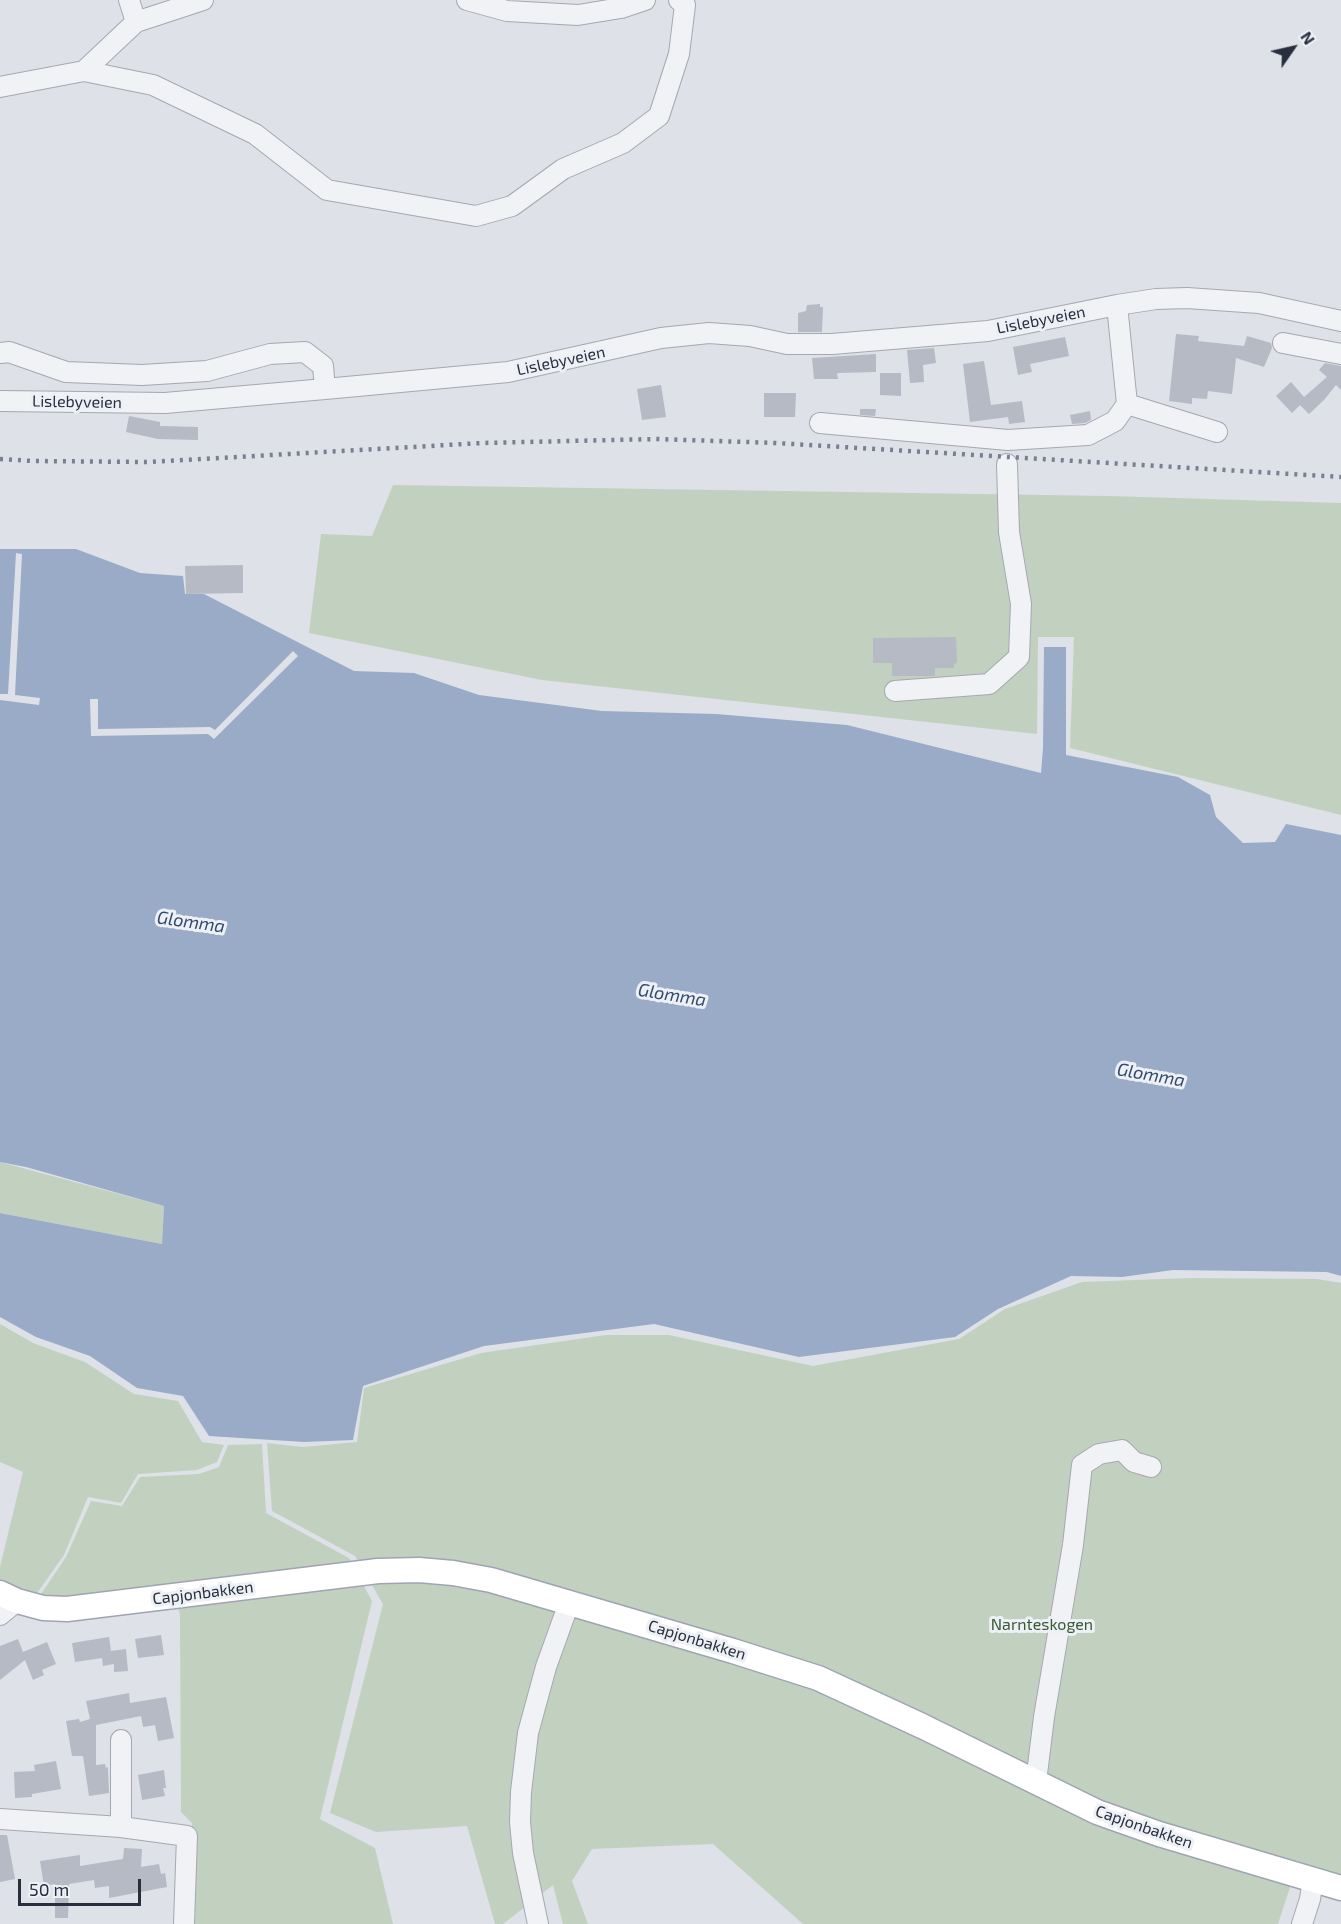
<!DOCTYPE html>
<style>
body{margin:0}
#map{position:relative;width:1341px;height:1924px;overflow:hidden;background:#dee1e7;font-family:"Exo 2",sans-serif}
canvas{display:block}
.north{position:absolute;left:1263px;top:18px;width:60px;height:60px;-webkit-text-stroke:4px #edf0f5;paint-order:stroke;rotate:56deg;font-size:16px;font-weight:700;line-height:24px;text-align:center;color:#282e3e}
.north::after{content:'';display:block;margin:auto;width:21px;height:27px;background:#282e3e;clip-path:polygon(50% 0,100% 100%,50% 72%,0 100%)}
.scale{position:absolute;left:18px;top:1879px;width:123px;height:27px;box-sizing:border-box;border:3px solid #282e3e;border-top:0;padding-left:8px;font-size:18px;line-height:21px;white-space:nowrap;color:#282e3e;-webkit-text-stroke:4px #edf0f5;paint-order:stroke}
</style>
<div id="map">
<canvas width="1341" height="1924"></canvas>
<div class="north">N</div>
<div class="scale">50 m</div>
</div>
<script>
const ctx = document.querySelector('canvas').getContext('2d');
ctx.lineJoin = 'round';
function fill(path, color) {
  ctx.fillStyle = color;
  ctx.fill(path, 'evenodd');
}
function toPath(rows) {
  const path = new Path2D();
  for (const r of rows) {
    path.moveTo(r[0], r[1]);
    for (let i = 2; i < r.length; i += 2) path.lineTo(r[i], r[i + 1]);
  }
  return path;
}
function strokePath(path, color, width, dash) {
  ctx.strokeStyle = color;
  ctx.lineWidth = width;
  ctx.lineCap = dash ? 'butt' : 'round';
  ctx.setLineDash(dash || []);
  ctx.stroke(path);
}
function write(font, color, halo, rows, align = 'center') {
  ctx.font = font + ' "Exo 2",sans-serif';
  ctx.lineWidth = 6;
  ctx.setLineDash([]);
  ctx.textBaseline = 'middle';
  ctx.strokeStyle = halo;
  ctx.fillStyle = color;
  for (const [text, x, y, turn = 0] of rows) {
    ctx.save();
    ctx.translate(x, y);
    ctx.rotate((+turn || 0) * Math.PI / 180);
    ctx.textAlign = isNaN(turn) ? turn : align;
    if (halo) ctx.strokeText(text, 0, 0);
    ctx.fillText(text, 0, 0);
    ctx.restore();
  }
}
const green = toPath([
 [393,485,1109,496,1341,503,1341,815,1070,748,1074,637,1038,637,1037,734,542,680,309,633,321,534,372,536],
 [0,1162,164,1206,162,1244,0,1213],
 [1190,1278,1317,1279,1341,1283,1341,1882,1295,1872,1278,1924,803,1924,713,1844,592,1849,572,1881,588,1924,563,1924,553,1885,503,1924,495,1924,467,1826,376,1832,330,1813,383,1604,355,1556,272,1511,267,1443,303,1447,357,1442,364,1388,481,1353,606,1335,669,1335,813,1366,959,1339,1005,1309,1082,1282],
 [0,1324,33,1343,85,1362,134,1394,178,1401,202,1442,224,1445,217,1462,197,1470,138,1474,121,1503,88,1497,64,1555,35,1596,0,1583,0,1567,23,1472,0,1462],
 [262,1444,266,1513,349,1558,372,1601,320,1819,375,1848,393,1924,190,1924,192,1823,181,1812,180,1615,173,1586,133,1593,39,1597,66,1557,91,1501,122,1506,140,1477,199,1474,219,1467,228,1445]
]);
const water = toPath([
 [0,549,76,549,140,573,183,576,185,594,204,594,354,671,414,673,479,695,602,711,716,714,847,725,1041,773,1043,748,1044,647,1066,647,1066,755,1178,777,1210,795,1216,817,1243,843,1275,842,1286,824,1341,835,1341,1276,1327,1272,1173,1270,1122,1277,1071,1276,998,1309,955,1337,799,1357,654,1324,484,1346,363,1386,353,1440,304,1442,209,1436,183,1396,137,1388,90,1356,36,1337,0,1317,0,1213,162,1244,164,1206,26,1167,0,1162]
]);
const pier = toPath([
 [16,553,22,554,15,695,40,698,39,705,0,700,0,694,8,694],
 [293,651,298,656,214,739,208,734,91,736,90,699,98,699,98,729,210,727,215,730]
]);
const building = toPath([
 [820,304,820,307,823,307,822,332,798,332,798,313,806,311,807,305],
 [1176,334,1199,336,1198,341,1244,346,1247,336,1271,343,1272,348,1264,367,1236,358,1232,394,1208,391,1207,399,1192,398,1192,404,1169,401],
 [1065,337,1069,356,1030,364,1032,372,1018,375,1013,347],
 [934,348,936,363,923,365,924,382,910,383,907,350],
 [876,354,876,372,837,373,838,379,814,379,812,358],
 [984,361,991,405,1022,401,1025,422,1009,424,1008,417,970,422,963,364],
 [1325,363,1341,366,1341,390,1336,385,1324,400,1309,414,1300,405,1292,413,1276,396,1291,382,1304,397,1327,377,1319,370],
 [880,373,901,373,901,396,880,395],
 [661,385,666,417,642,420,637,389],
 [764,393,796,393,795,417,764,417],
 [860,409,876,409,875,416,860,415],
 [1090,411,1091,420,1085,423,1072,424,1070,415],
 [129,416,160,422,160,426,198,427,198,440,158,439,126,432],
 [243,565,243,593,186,594,185,566],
 [956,637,957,663,954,664,954,668,935,668,935,676,892,676,892,663,873,663,873,638],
 [161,1635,164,1655,138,1658,135,1639],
 [109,1637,111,1651,126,1649,128,1671,114,1672,114,1664,103,1666,102,1658,75,1662,72,1643],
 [18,1639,23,1652,47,1642,56,1664,42,1670,44,1675,33,1680,25,1660,0,1680,0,1646],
 [129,1693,130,1703,166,1697,174,1738,158,1741,155,1725,143,1727,141,1716,96,1725,96,1765,105,1764,106,1768,108,1767,109,1793,89,1796,83,1756,72,1756,66,1721,79,1719,80,1722,90,1719,86,1701],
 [56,1761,61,1789,32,1794,32,1797,15,1798,14,1772,35,1771,34,1765],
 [164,1770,166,1788,163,1788,165,1796,142,1800,138,1775],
 [0,1835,7,1835,15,1879,0,1882],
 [124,1848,142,1849,141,1867,159,1864,161,1874,165,1873,167,1887,109,1898,109,1886,95,1888,94,1880,69,1884,68,1918,55,1918,55,1884,44,1886,40,1861,80,1855,80,1866,123,1859]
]);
const minor = toPath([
 [129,0,136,22],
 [467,0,507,11,578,15,621,8,645,0],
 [84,71,136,22,203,0],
 [0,87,84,71,153,85,255,134,327,190,476,216,512,206,563,169,623,143,659,116,679,54,685,5,679,0],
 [1283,343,1341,354],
 [0,353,9,352,66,372,142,375,207,371,270,354,305,352,323,366,325,389],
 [0,401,165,403,325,389,508,372,661,338,709,333,750,336,787,344,832,344,988,331,1117,305,1156,299,1187,298,1259,303,1341,321],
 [1127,404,1217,432],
 [820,423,1008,440,1088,435,1115,421,1127,404,1117,305],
 [895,691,989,684,1019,657,1021,604,1009,532,1007,464],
 [0,1615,17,1601],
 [121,1740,121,1827],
 [1036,1782,1044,1717,1073,1545,1082,1465,1099,1454,1122,1450,1134,1462,1151,1467],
 [0,1819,121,1827,187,1836,184,1924],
 [538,1924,523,1853,520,1822,521,1792,528,1733,546,1667,569,1603],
 [1302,1924,1310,1899,1313,1879]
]);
const major = toPath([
 [0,1593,17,1601,43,1608,67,1609,378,1571,419,1570,453,1573,491,1580,733,1651,818,1678,922,1726,1097,1812,1159,1834,1341,1888]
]);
const rail = toPath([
 [0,459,33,461,149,462,482,443,656,439,776,443,1341,477]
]);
const streetNames = [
 ["Lislebyveien",1041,320,-11],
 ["Lislebyveien",561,361,-12],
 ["Lislebyveien",77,402,1],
 ["Capjonbakken",203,1593,-7],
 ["Capjonbakken",697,1640,17],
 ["Capjonbakken",1144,1827,19]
];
const parkNames = [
 ["Narnteskogen",1042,1625]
];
const waterNames = [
 ["Glomma",191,922,8],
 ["Glomma",672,995,9],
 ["Glomma",1151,1075,10]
];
fill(green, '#c2d1bf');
fill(water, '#9aabc7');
fill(pier, '#dee1e7');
fill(building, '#b5bac4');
strokePath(minor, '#a4a8b1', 22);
strokePath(major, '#9ea4b3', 27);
strokePath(minor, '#f1f2f6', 20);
strokePath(major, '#fff', 24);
strokePath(rail, '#787f90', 4.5, [3, 6]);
write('16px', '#282e3e', '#edf0f5', streetNames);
write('16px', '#395935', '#edf0f5', parkNames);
write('italic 18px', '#334970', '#edf0f5', waterNames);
</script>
